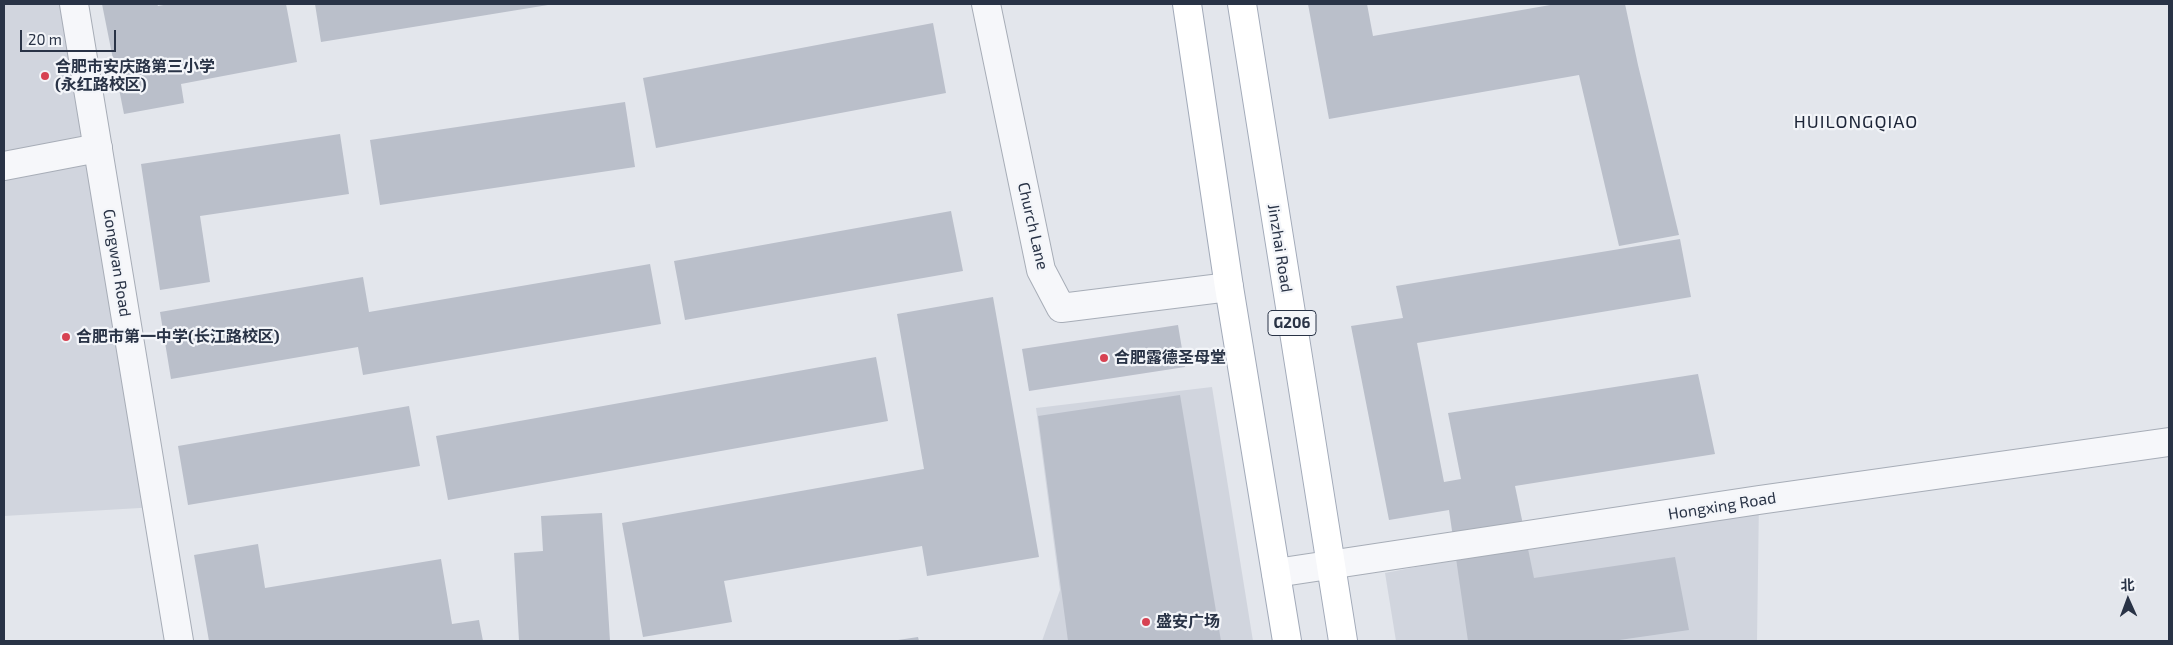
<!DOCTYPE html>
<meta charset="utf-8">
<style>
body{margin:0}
#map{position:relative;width:2173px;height:645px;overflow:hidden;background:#e3e6ec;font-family:"Exo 2","Noto Sans SC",sans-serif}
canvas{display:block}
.frame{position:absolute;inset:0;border:5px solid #293346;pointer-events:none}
.north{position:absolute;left:2103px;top:575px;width:50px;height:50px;-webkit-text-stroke:4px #f3f5f9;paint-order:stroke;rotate:358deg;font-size:14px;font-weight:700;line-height:20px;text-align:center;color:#293346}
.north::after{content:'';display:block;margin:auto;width:18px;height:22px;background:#293346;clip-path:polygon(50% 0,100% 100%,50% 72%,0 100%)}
.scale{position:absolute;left:20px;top:30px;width:96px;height:22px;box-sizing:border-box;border:2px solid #293346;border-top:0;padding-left:6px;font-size:15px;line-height:18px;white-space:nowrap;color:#293346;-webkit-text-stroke:4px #f3f5f9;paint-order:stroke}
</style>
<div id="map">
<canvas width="2173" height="645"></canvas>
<div class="frame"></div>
<div class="north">北</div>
<div class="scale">20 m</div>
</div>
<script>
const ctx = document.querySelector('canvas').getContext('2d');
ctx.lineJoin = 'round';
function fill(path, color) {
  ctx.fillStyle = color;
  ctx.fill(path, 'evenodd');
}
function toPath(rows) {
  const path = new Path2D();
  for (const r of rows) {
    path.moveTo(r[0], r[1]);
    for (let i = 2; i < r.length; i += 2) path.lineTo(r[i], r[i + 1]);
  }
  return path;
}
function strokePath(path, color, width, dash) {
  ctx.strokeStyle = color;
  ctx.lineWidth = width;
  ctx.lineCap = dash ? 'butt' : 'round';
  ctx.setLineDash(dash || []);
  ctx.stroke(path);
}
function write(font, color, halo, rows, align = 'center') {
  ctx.font = font + ' "Exo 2","Noto Sans SC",sans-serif';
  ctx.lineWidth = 4.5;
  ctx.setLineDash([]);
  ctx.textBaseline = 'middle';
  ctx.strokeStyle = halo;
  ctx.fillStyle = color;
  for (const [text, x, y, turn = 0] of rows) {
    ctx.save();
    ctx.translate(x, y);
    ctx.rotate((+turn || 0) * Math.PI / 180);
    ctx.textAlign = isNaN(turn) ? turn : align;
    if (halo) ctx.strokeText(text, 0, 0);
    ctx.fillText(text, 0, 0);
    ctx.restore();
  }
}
const built = toPath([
 [4,4,74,4,157,507,4,516],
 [1212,387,1253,641,1042,641,1060,590,1036,408],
 [1759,500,1757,641,1396,641,1385,573]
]);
const building = toPath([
 [102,4,157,4,158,6,169,4,286,4,297,62,181,84,184,103,124,114],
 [315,4,548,4,548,5,321,42],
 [1308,4,1367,4,1373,36,1556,4,1625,4,1638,65,1679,235,1619,246,1579,75,1329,119],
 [933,23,946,93,656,148,643,78],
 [625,102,635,167,380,205,370,140],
 [340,134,349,194,200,216,210,282,160,290,141,164],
 [951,211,963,271,685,320,674,261],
 [1680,239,1691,297,1417,343,1444,482,1461,479,1448,413,1698,374,1715,454,1515,486,1534,578,1675,557,1689,630,1612,641,1468,641,1449,510,1389,520,1351,326,1403,318,1396,286],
 [650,264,661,324,363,375,358,347,171,379,160,312,363,277,369,312],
 [993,297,1039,557,927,576,922,546,724,581,732,622,643,637,622,523,924,469,897,314],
 [1178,325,1185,367,1029,391,1022,349],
 [876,357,888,421,448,500,436,436],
 [1180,395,1221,641,1068,641,1038,416],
 [409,406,420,466,188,505,178,446],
 [602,513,610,641,519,641,514,553,543,551,541,516],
 [258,544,265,588,441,559,452,624,479,620,483,641,209,641,194,555],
 [918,637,919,641,898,641,898,640]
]);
const minor = toPath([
 [986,4,1041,270,1061,308,1229,287],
 [4,166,98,148]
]);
const tertiary = toPath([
 [74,4,179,641],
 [1276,573,1759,500,2169,442]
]);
const primary = toPath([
 [1187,4,1229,287,1287,641],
 [1242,4,1343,641]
]);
const markers = [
 [45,76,5,"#d74252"],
 [66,337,5,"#d74252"],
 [1104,358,5,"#d74252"],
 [1146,622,5,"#d74252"]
];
const shields = [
 [1292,323,48]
];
const shieldNames = [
 ["G206",1292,323]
];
const poiNames = [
 ["合肥市安庆路第三小学",55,67],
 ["(永红路校区)",55,85],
 ["合肥市第一中学(长江路校区)",76,337],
 ["合肥露德圣母堂",1114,358],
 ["盛安广场",1156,622]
];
const streetNames = [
 ["Church Lane",1033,226,77],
 ["Jinzhai Road",1280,248,81],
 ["Gongwan Road",117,263,81],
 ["Hongxing Road",1722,506,-9]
];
const neighbourhoodNames = [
 ["HUILONGQIAO",1856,122]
];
fill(built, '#d1d5de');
fill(building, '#babfca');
strokePath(minor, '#a7adb7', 30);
strokePath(tertiary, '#a7adb7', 30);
strokePath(primary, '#a2aab9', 30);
strokePath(minor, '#f6f7fa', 28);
strokePath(tertiary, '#f6f7fa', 28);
strokePath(primary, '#fff', 28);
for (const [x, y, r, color] of markers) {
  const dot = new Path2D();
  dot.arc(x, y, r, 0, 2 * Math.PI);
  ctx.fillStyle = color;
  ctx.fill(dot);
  strokePath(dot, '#f3f5f9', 2);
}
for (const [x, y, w] of shields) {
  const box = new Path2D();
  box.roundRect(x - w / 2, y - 12.5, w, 25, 4);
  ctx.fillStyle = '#f3f5f9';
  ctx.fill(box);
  strokePath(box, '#293346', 1);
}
write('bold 15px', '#293346', null, shieldNames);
write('bold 16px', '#293346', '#f3f5f9', poiNames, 'left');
write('16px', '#293346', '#f3f5f9', streetNames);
ctx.letterSpacing = '1px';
write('18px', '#1c2437', '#f3f5f9', neighbourhoodNames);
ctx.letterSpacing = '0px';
</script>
